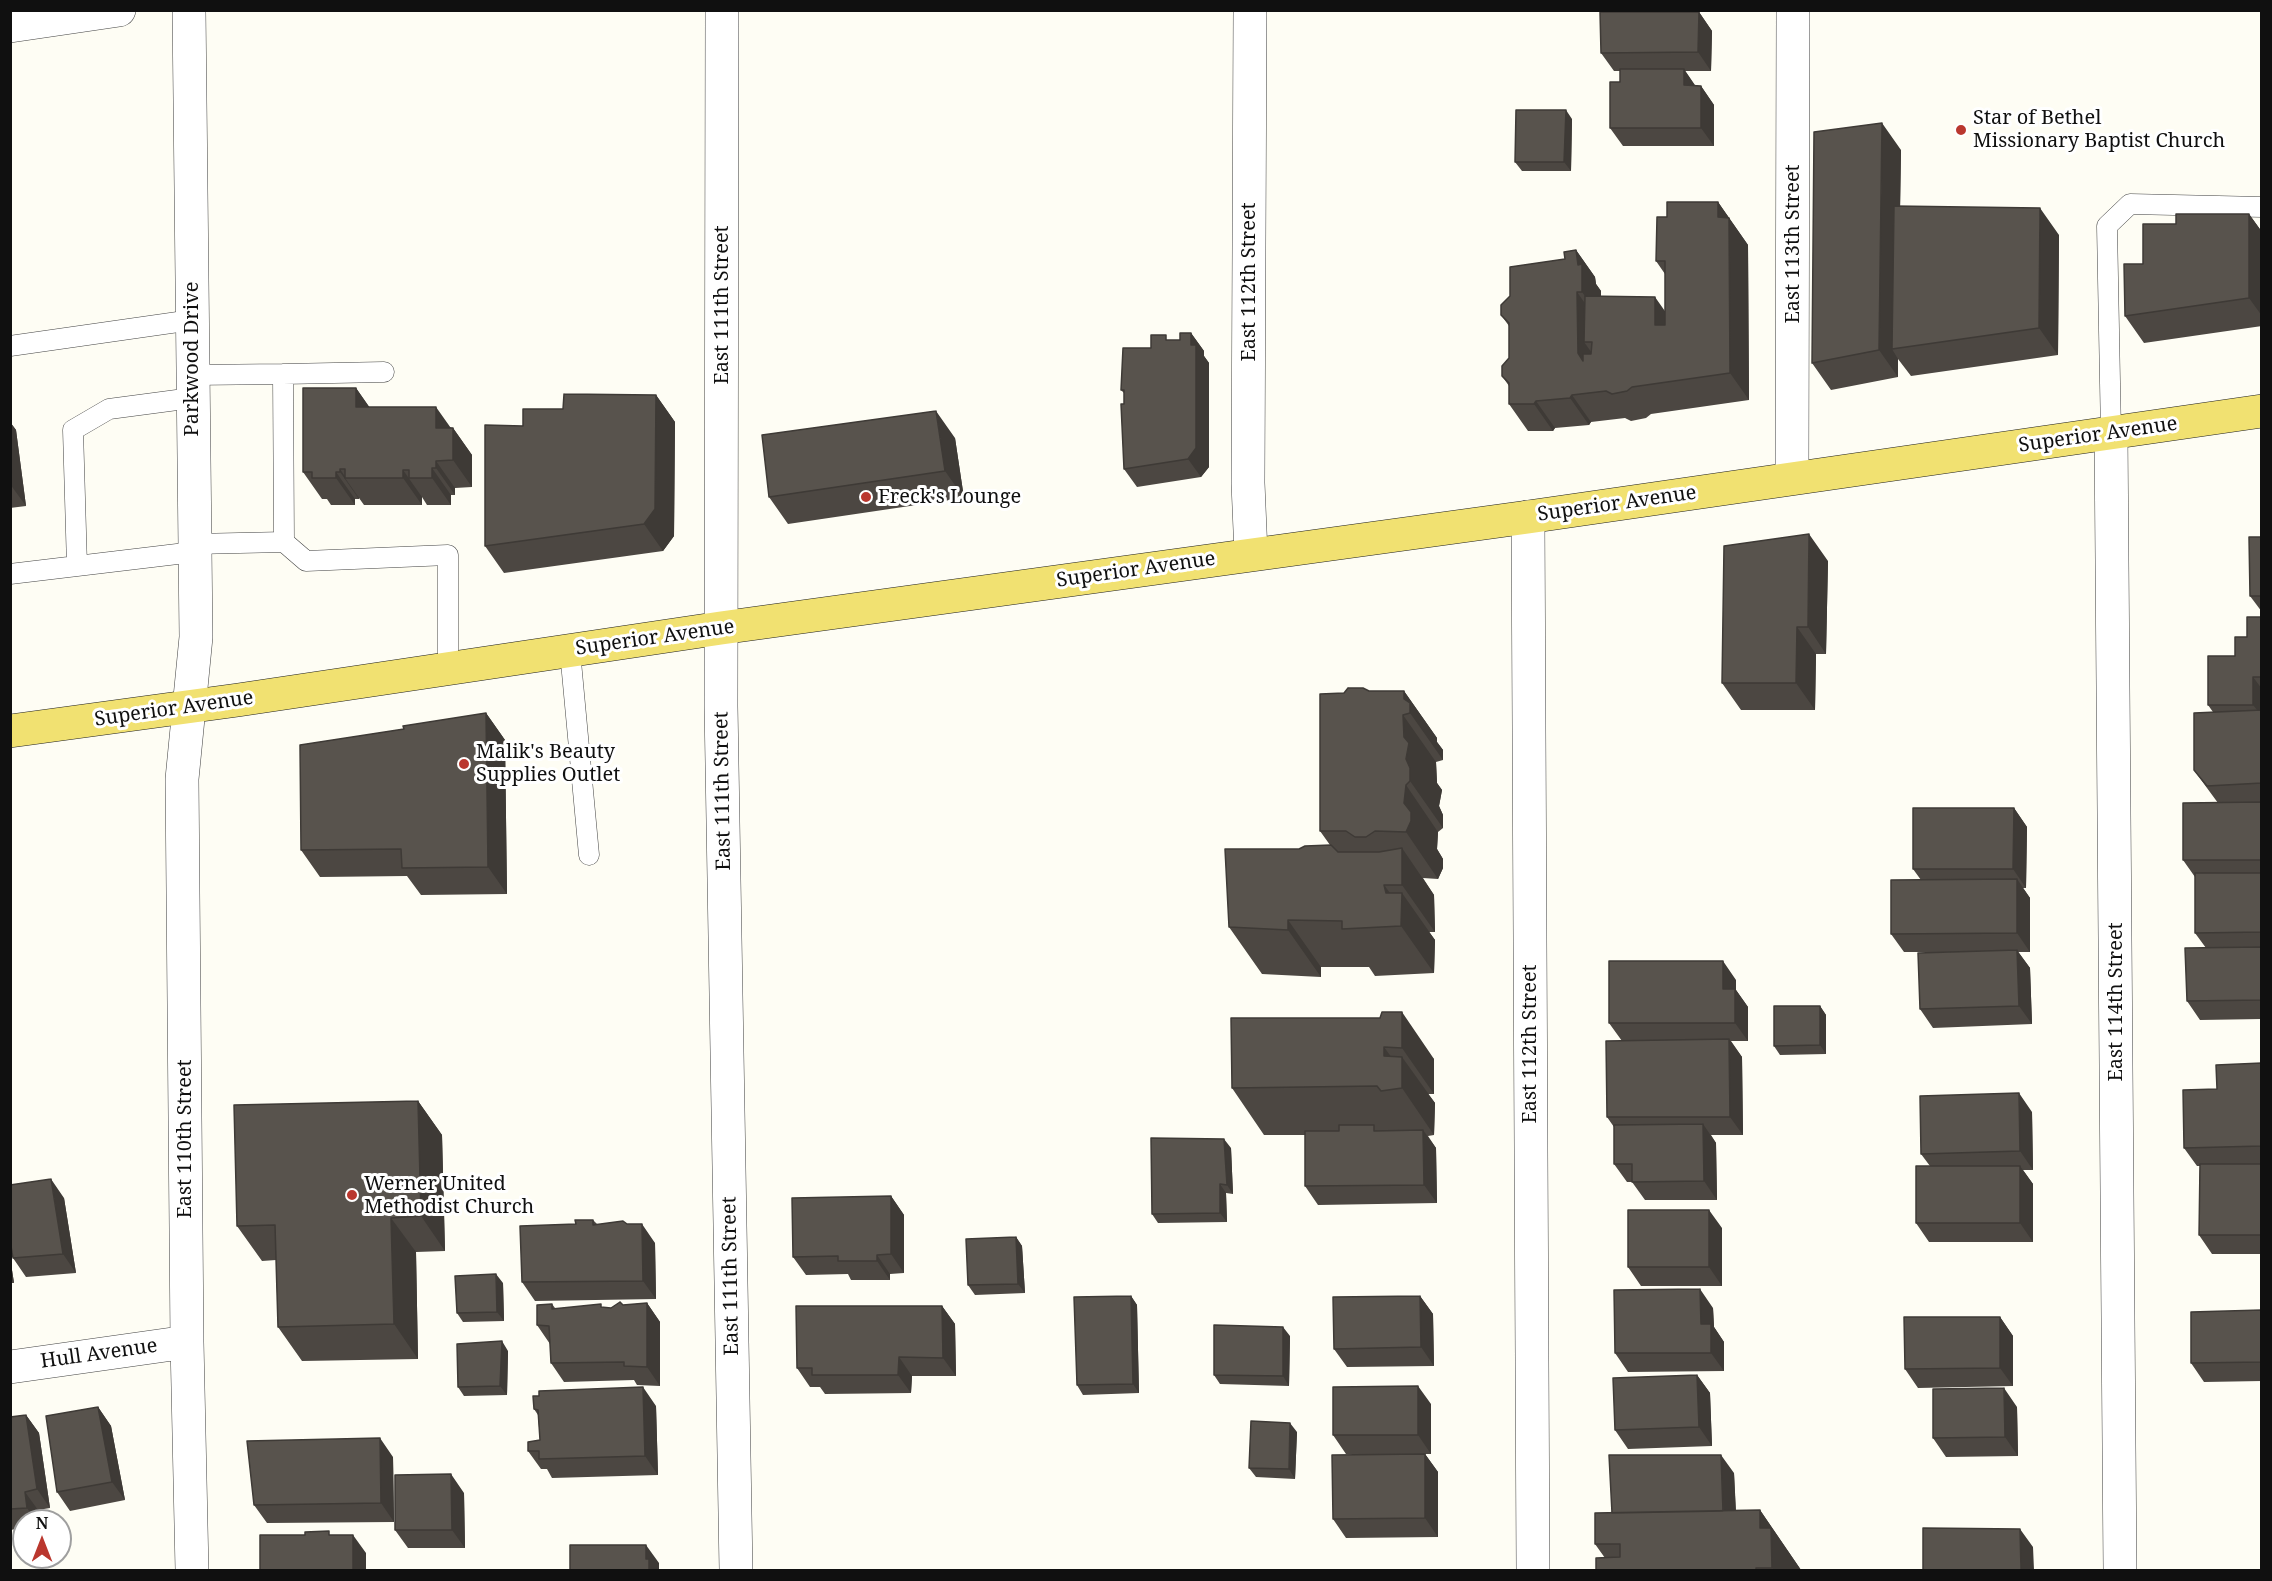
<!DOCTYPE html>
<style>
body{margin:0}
#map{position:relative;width:2272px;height:1581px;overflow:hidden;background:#fefdf4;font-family:"Noto Serif",serif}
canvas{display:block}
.frame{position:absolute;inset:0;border:12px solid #101010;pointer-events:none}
.north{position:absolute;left:12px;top:1509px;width:60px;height:60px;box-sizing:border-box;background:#fff;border:2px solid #9f9f9f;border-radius:50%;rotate:0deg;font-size:16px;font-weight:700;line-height:24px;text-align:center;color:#101010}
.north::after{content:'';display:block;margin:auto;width:21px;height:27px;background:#ba372e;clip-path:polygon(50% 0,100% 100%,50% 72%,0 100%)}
</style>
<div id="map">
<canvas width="2272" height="1581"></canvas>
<div class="frame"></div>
<div class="north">N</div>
</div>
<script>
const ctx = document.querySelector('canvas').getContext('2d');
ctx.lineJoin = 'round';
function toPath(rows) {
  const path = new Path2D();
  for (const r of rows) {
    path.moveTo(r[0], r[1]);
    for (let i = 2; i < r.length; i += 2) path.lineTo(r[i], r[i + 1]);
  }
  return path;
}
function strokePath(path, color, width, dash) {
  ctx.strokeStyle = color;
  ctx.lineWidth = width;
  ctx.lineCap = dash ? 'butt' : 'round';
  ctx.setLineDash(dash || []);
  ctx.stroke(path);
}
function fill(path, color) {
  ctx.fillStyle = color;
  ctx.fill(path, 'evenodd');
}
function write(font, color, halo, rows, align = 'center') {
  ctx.font = font + ' "Noto Serif",serif';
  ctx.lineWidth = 6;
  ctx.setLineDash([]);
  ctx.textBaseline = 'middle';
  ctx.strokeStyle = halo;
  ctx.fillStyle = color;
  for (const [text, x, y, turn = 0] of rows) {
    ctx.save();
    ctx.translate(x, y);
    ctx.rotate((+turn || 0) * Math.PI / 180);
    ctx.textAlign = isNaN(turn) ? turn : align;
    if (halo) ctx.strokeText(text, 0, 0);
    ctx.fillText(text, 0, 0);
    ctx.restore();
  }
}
const lane = toPath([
 [10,346,192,320],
 [283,374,384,372],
 [192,375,283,374,284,542,306,561,448,555,448,669],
 [2111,434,2107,226,2130,204,2262,207],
 [194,544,284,542],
 [77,566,73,430,109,409,192,398],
 [10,574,194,552],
 [570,651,589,855]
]);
const street = toPath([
 [189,10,196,637,182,779,187,1342,192,1570],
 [722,10,721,706,736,1570],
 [1250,10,1248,483,1251,554],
 [10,26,119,10],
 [2111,434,2120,1570],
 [1792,478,1793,10],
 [1528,517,1533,1570],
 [10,1367,187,1342]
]);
const primary = toPath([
 [10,731,238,700,721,628,1528,517,2262,411]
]);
const wall = toPath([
 [1699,12,1712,31,1711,71,1685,71,1695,86,1701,86,1714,105,1714,146,1623,146,1610,128,1620,82,1620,71,1614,71,1601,53],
 [1572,119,1571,171,1522,171,1515,162],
 [1901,150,1900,206,2059,235,2058,355,1911,376,1898,359,1898,377,1831,390,1812,363],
 [1718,202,1748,245,1749,400,1651,414,1646,418,1631,421,1625,418,1591,422,1589,425,1555,428,1553,431,1528,431,1509,404,1509,386,1502,376,1509,358,1509,326,1501,315,1576,250,1595,277,1596,284,1601,291,1601,296,1665,312,1665,274,1656,261,1667,217],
 [2249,214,2262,232,2262,326,2144,343,2125,316,2143,264],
 [1191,333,1204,351,1204,356,1209,363,1209,467,1201,477,1137,487,1124,469,1124,393,1121,390,1151,348,1169,340,1180,340],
 [356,388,369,407,453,428,472,455,472,487,455,488,455,495,451,495,451,505,427,505,422,497,422,505,364,505,359,498,359,499,355,499,355,505,331,505,327,499,322,499,303,472],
 [656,395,675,422,674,536,663,551,504,573,485,546,523,426,563,409],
 [10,422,16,430,26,506,10,508],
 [955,438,964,498,788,524,769,497],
 [2262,537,2262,612,2250,596],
 [1828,561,1826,654,1816,654,1815,710,1741,710,1722,683],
 [2262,617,2262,1019,2200,1020,2187,1001,2206,948,2195,933,2195,877,2183,860,2218,803,2207,788,2194,770,2213,712,2208,705,2235,656],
 [1369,691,1404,691,1437,738,1437,742,1443,750,1443,760,1436,762,1437,783,1442,790,1439,806,1443,815,1443,828,1438,832,1437,849,1443,859,1443,868,1438,879,1423,878,1434,895,1435,932,1429,932,1435,940,1434,973,1375,976,1369,967,1321,967,1321,977,1262,974,1229,927,1299,849,1330,845,1320,831],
 [486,713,505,740,507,894,421,895,407,876,320,877,301,850,404,729],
 [2014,808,2027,827,2026,888,2023,888,2030,898,2030,952,2018,952,2030,968,2032,1024,1933,1028,1920,1009,1954,952,1904,952,1891,934,1921,880,1913,869],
 [1736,980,1736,990,1748,1007,1748,1041,1731,1041,1742,1057,1743,1135,1711,1135,1716,1143,1717,1200,1645,1200,1632,1182,1627,1182,1614,1164,1614,1127,1607,1117,1622,1041,1609,1023],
 [1820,1006,1826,1015,1826,1054,1780,1055,1774,1046],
 [1380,1018,1434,1059,1434,1094,1428,1094,1435,1103,1434,1135,1428,1136,1436,1148,1437,1203,1318,1205,1305,1186,1305,1135,1264,1135,1232,1088],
 [2262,1063,2262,1254,2212,1254,2199,1235,2200,1166,2197,1166,2184,1148,2217,1089],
 [418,1101,442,1135,445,1251,416,1252,418,1359,302,1361,278,1327,276,1260,262,1261,237,1226],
 [2032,1112,2033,1170,2023,1170,2033,1184,2033,1242,1929,1242,1916,1223,1930,1166,1921,1154],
 [1231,1148,1233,1194,1226,1193,1227,1222,1158,1223,1152,1214],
 [891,1196,904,1215,904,1273,890,1274,890,1280,851,1280,848,1274,806,1275,793,1257],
 [64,1198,76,1273,26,1277,13,1258],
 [593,1220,597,1224,655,1243,656,1299,535,1301,522,1282,576,1224],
 [1722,1228,1722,1286,1641,1286,1628,1267],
 [1016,1237,1022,1246,1025,1293,975,1295,968,1285],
 [10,1257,14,1283,10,1283],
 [503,1283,504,1321,463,1322,457,1313],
 [1131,1296,1137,1305,1139,1393,1083,1395,1077,1385],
 [1420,1296,1433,1314,1434,1366,1347,1367,1334,1349],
 [647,1303,660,1322,660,1386,637,1385,634,1380,564,1382,551,1363,550,1344,537,1325,552,1304,555,1308,611,1308,623,1305],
 [942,1306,955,1324,956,1376,912,1376,911,1393,825,1394,820,1387,810,1387,797,1368],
 [1713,1308,1714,1327,1724,1342,1724,1371,1628,1372,1615,1353],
 [2262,1310,2262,1381,2204,1382,2191,1363],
 [2000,1317,2013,1336,2013,1386,1918,1388,1905,1369],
 [1290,1336,1289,1386,1220,1384,1214,1375],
 [508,1351,507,1395,464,1396,458,1387],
 [1697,1375,1710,1393,1712,1446,1628,1449,1615,1430],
 [1431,1404,1431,1454,1346,1454,1333,1435],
 [656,1406,658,1475,552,1478,547,1469,541,1469,528,1451,540,1440,538,1415,534,1409],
 [98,1407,111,1426,125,1500,70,1511,57,1492],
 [2017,1407,2018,1456,1946,1457,1933,1438],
 [26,1415,39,1433,50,1508,38,1510,39,1521,24,1521,24,1528,10,1530,10,1417],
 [1297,1432,1295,1479,1256,1477,1249,1468],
 [1425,1454,1438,1472,1438,1537,1346,1538,1333,1519],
 [393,1457,394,1522,267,1523,254,1505],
 [1734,1473,1736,1511,1760,1510,1801,1570,1596,1570,1605,1558,1595,1544,1612,1513],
 [464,1493,465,1548,408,1548,395,1530]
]);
const shadedWall = toPath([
 [1699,12,1712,31,1711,71,1698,52],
 [1684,69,1697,88,1684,85],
 [1701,86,1714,105,1714,146,1701,128],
 [1566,110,1572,119,1571,171,1564,162],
 [1882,123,1901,150,1898,348,1892,349,1898,359,1898,377,1879,350],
 [1718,202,1748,245,1749,400,1730,373,1718,217],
 [2040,208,2059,235,2058,355,2039,328],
 [2249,214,2262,232,2262,316,2249,298],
 [1576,250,1595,277,1596,284,1601,291,1601,319,1582,292],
 [1577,292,1596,319,1592,342,1584,342,1597,360,1602,388,1578,353],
 [1655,297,1674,324,1674,352,1655,325],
 [1191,333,1204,351,1204,356,1209,363,1209,467,1201,477,1188,459],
 [356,388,375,415,356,407],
 [656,395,675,422,674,536,663,551,644,524],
 [1572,395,1591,422,1589,425,1570,398],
 [1536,401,1555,428,1553,431,1534,404],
 [436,407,453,431,453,428,472,455,472,487,453,460,436,428],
 [936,411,955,438,964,498,945,471],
 [10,422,16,430,26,506,10,484],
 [436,461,455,488,455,495,436,468],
 [432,468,451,495,451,505,432,478],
 [340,469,346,478,345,478,359,498,359,499,340,472],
 [403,470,422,497,422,505,403,478],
 [336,472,355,499,355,505,336,478],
 [1809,534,1828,561,1826,654,1808,627],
 [1797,627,1816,654,1815,710,1796,683],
 [2253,677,2262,689,2262,716,2253,705],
 [1404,691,1437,738,1437,742,1443,750,1443,760,1410,713,1404,699],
 [486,713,505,740,507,894,488,867],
 [1403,715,1436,762,1437,783,1442,790,1439,806,1443,815,1443,828,1410,781,1406,759],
 [1406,785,1438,832,1437,849,1443,859,1443,868,1438,879,1406,832,1404,803],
 [2014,808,2027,827,2026,888,2013,869],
 [1402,848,1434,895,1435,932,1402,885],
 [2017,879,2030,898,2030,952,2017,933],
 [1384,885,1402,909,1402,893,1435,940,1434,973,1401,926,1386,893],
 [1288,920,1321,967,1321,977,1288,930],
 [2017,950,2030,968,2032,1024,2019,1006],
 [1723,961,1736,980,1736,990,1748,1007,1748,1041,1735,1023,1723,989],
 [1820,1006,1826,1015,1826,1054,1820,1045],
 [1402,1012,1434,1059,1434,1094,1402,1048],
 [1729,1039,1742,1057,1743,1135,1730,1117],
 [1384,1047,1402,1072,1402,1057,1435,1103,1434,1135,1402,1088,1384,1056],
 [2019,1093,2032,1112,2033,1170,2020,1151],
 [418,1101,442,1135,445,1251,421,1216],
 [1703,1124,1716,1143,1717,1200,1704,1181],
 [1423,1130,1436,1148,1437,1203,1424,1185],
 [1224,1139,1231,1148,1233,1194,1227,1185],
 [2020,1166,2033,1184,2033,1242,2020,1223],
 [51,1179,64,1198,76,1273,63,1254],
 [1220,1184,1226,1193,1227,1222,1220,1213],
 [891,1196,904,1215,904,1273,891,1254],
 [1709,1210,1722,1228,1722,1286,1709,1267],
 [391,1218,416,1252,418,1359,394,1324],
 [642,1224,655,1243,656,1299,643,1281],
 [1016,1237,1022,1246,1025,1293,1018,1284],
 [877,1255,890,1274,890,1280,877,1261],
 [10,1257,14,1283,10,1277],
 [496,1274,503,1283,504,1321,497,1312],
 [1700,1289,1713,1308,1714,1327,1724,1342,1724,1371,1711,1353,1701,1324],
 [1131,1296,1137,1305,1139,1393,1133,1384],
 [1420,1296,1433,1314,1434,1366,1421,1347],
 [647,1303,660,1322,660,1386,647,1367],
 [942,1306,955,1324,956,1376,943,1358],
 [2000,1317,2013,1336,2013,1386,2000,1368],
 [1283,1327,1290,1336,1289,1386,1283,1376],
 [502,1341,508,1351,507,1395,500,1386],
 [899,1357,912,1376,911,1393,898,1375],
 [1697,1375,1710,1393,1712,1446,1699,1427],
 [1418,1386,1431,1404,1431,1454,1418,1435],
 [643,1387,656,1406,658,1475,645,1456],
 [2004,1388,2017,1407,2018,1456,2005,1437],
 [98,1407,111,1426,125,1500,112,1482],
 [26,1415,39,1433,50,1508,37,1489],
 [1290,1423,1297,1432,1295,1479,1289,1469],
 [380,1438,393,1457,394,1522,381,1503],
 [1425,1454,1438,1472,1438,1537,1425,1518],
 [1721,1455,1734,1473,1737,1539,1724,1520],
 [451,1474,464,1493,465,1548,452,1530],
 [25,1492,38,1510,39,1521,36,1521,27,1508],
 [1760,1510,1801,1570,1774,1570,1772,1568,1760,1528],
 [2020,1529,2033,1547,2034,1570,2021,1570],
 [353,1535,366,1553,366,1570,353,1570],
 [646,1545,659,1563,659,1570,649,1570,646,1559]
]);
const building = toPath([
 [1600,12,1699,12,1698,52,1601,53,1600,12],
 [1620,69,1684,69,1684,85,1701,86,1701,128,1610,128,1610,82,1620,82,1620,69],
 [1516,110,1566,110,1564,162,1515,162,1516,110],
 [1882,123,1879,350,1812,363,1814,132,1882,123],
 [1667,202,1718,202,1718,217,1729,218,1730,373,1632,387,1627,391,1612,394,1606,391,1572,395,1570,398,1536,401,1534,404,1509,404,1509,383,1502,376,1502,366,1509,358,1509,323,1501,315,1501,305,1510,296,1510,267,1565,259,1564,252,1576,250,1578,265,1582,264,1582,292,1577,292,1578,353,1583,361,1583,354,1591,354,1592,342,1584,342,1585,296,1655,297,1655,325,1665,325,1665,261,1656,261,1657,217,1667,217,1667,202],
 [1894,206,2040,208,2039,328,1892,349,1894,206],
 [2176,214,2249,214,2249,298,2125,316,2124,264,2143,264,2143,224,2176,224,2176,214],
 [1180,333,1191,333,1191,345,1196,345,1196,448,1188,459,1124,469,1121,404,1124,404,1124,390,1121,390,1123,348,1151,348,1151,335,1166,335,1166,340,1180,340,1180,333],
 [303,388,356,388,356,407,436,407,436,428,453,428,453,460,436,461,436,468,432,468,432,478,409,478,409,470,403,470,403,478,345,478,345,469,340,469,340,472,336,472,336,478,312,478,312,472,303,472,303,388],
 [564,394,656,395,655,509,644,524,485,546,485,425,523,426,523,409,563,409,564,394],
 [936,411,945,471,769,497,762,435,936,411],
 [1809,534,1808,627,1797,627,1796,683,1722,683,1724,546,1809,534],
 [2249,537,2262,537,2262,596,2250,596,2249,537],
 [2247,617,2262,617,2262,677,2253,677,2253,705,2208,705,2208,656,2235,656,2235,637,2247,637,2247,617],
 [1348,688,1363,688,1369,691,1404,691,1404,699,1410,703,1410,713,1403,715,1404,737,1409,743,1406,759,1410,768,1410,781,1406,785,1404,803,1411,812,1411,821,1406,832,1375,831,1366,837,1355,837,1346,831,1320,831,1320,694,1344,693,1348,688],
 [2262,710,2262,783,2207,786,2194,770,2194,713,2262,710],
 [486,713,488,867,402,868,401,849,301,850,300,745,404,729,403,726,486,713],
 [2262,802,2262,860,2183,860,2183,803,2262,802],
 [1913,808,2014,808,2013,869,1913,869,1913,808],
 [1331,845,1338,852,1379,852,1402,848,1402,885,1384,885,1386,893,1402,893,1401,926,1342,929,1342,921,1288,920,1288,930,1229,927,1225,849,1299,849,1305,846,1331,845],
 [2195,873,2262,873,2262,932,2195,933,2195,873],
 [2017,879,2017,933,1891,934,1891,880,2017,879],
 [2262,947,2262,1000,2187,1001,2185,948,2262,947],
 [2017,950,2019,1006,1920,1009,1918,953,2017,950],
 [1609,961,1723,961,1723,989,1735,989,1735,1023,1609,1023,1609,961],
 [1774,1006,1820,1006,1820,1045,1774,1046,1774,1006],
 [1382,1012,1402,1012,1402,1048,1384,1047,1384,1056,1402,1057,1402,1088,1381,1091,1377,1086,1232,1088,1231,1018,1380,1018,1382,1012],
 [1729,1039,1730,1117,1607,1117,1606,1041,1729,1039],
 [2262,1063,2262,1146,2184,1148,2183,1090,2217,1089,2216,1065,2262,1063],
 [2019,1093,2020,1151,1921,1154,1920,1096,2019,1093],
 [418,1101,421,1216,391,1218,394,1324,278,1327,275,1225,237,1226,234,1105,418,1101],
 [1703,1124,1704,1181,1632,1182,1632,1164,1614,1164,1614,1125,1703,1124],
 [1339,1125,1374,1125,1374,1131,1423,1130,1424,1185,1305,1186,1305,1131,1339,1131,1339,1125],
 [1151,1138,1224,1139,1227,1185,1220,1184,1220,1213,1152,1214,1151,1138],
 [2200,1164,2262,1164,2262,1235,2199,1235,2200,1164],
 [1916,1166,2020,1166,2020,1223,1916,1223,1916,1166],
 [51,1179,63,1254,13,1258,10,1240,10,1185,51,1179],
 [891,1196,891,1254,877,1255,877,1261,838,1261,838,1256,793,1257,792,1198,891,1196],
 [1628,1210,1709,1210,1709,1267,1628,1267,1628,1210],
 [575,1220,593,1220,593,1225,623,1221,627,1224,642,1224,643,1281,522,1282,520,1226,576,1224,575,1220],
 [1016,1237,1018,1284,968,1285,966,1239,1016,1237],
 [496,1274,497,1312,457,1313,455,1276,496,1274],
 [1700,1289,1701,1324,1711,1324,1711,1353,1615,1353,1614,1290,1700,1289],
 [1131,1296,1133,1384,1077,1385,1074,1297,1131,1296],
 [1420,1296,1421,1347,1334,1349,1333,1297,1420,1296],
 [620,1302,623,1305,647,1303,647,1367,624,1366,624,1362,551,1363,549,1326,537,1325,537,1305,552,1304,552,1309,601,1304,601,1307,611,1308,620,1302],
 [796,1306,942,1306,943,1358,899,1357,898,1375,812,1375,812,1368,797,1368,796,1306],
 [2262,1310,2262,1362,2191,1363,2191,1312,2262,1310],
 [1904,1317,2000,1317,2000,1368,1905,1369,1904,1317],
 [1214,1325,1283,1327,1283,1376,1214,1375,1214,1325],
 [502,1341,500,1386,458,1387,457,1344,502,1341],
 [1697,1375,1699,1427,1615,1430,1613,1378,1697,1375],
 [1418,1386,1418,1435,1333,1435,1333,1387,1418,1386],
 [643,1387,645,1456,539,1459,539,1451,528,1451,528,1442,540,1440,538,1410,534,1409,533,1396,539,1396,539,1391,643,1387],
 [2004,1388,2005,1437,1933,1438,1933,1389,2004,1388],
 [98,1407,112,1482,57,1492,46,1416,98,1407],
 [26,1415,37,1489,25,1492,27,1508,10,1509,10,1417,26,1415],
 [1251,1421,1290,1423,1289,1469,1249,1468,1251,1421],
 [380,1438,381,1503,254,1505,247,1441,380,1438],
 [1425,1454,1425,1518,1333,1519,1332,1455,1425,1454],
 [1609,1455,1721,1455,1723,1511,1612,1513,1609,1455],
 [451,1474,452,1530,395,1530,395,1475,451,1474],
 [1760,1510,1760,1528,1771,1528,1772,1568,1756,1568,1756,1570,1596,1570,1596,1558,1620,1557,1620,1544,1595,1544,1595,1513,1760,1510],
 [1923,1528,2020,1529,2021,1570,1923,1570,1923,1528],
 [329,1531,329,1535,353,1535,353,1570,260,1570,260,1535,305,1535,305,1532,329,1531],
 [570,1545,646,1545,646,1559,649,1559,649,1570,570,1570,570,1545]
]);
const markers = [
 [1961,130,6,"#ba372e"],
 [866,497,6,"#ba372e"],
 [464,764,6,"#ba372e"],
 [352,1195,6,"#ba372e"]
];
const poiNames = [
 ["Star of Bethel",1973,118],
 ["Missionary Baptist Church",1973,141],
 ["Freck's Lounge",878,497],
 ["Malik's Beauty",476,752],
 ["Supplies Outlet",476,775],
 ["Werner United",364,1184],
 ["Methodist Church",364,1207]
];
const streetNames = [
 ["East 113th Street",1793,244,-90],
 ["East 112th Street",1249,282,-90],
 ["East 111th Street",722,305,-90],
 ["Parkwood Drive",192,359,-90],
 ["Superior Avenue",2098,435,-8],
 ["Superior Avenue",1617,504,-8],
 ["Superior Avenue",1136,570,-8],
 ["Superior Avenue",655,638,-8],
 ["Superior Avenue",174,709,-8],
 ["East 111th Street",723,791,-91],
 ["East 114th Street",2116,1002,-90],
 ["East 112th Street",1530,1044,-90],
 ["East 110th Street",185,1139,-90],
 ["East 111th Street",731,1276,-91],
 ["Hull Avenue",99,1354,-8]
];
strokePath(lane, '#434343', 21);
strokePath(street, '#434343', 34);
strokePath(primary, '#212121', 34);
strokePath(lane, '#fff', 20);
strokePath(street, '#fff', 33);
strokePath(primary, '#f1e171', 33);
fill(wall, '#4c4742');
fill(shadedWall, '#3e3a36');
fill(building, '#58534d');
strokePath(building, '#3e3a36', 1.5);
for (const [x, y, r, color] of markers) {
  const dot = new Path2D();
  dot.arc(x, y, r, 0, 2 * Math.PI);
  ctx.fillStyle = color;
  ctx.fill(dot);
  strokePath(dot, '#fff', 2);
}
write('20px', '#101010', '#fff', poiNames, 'left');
write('20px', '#101010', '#fff', streetNames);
</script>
